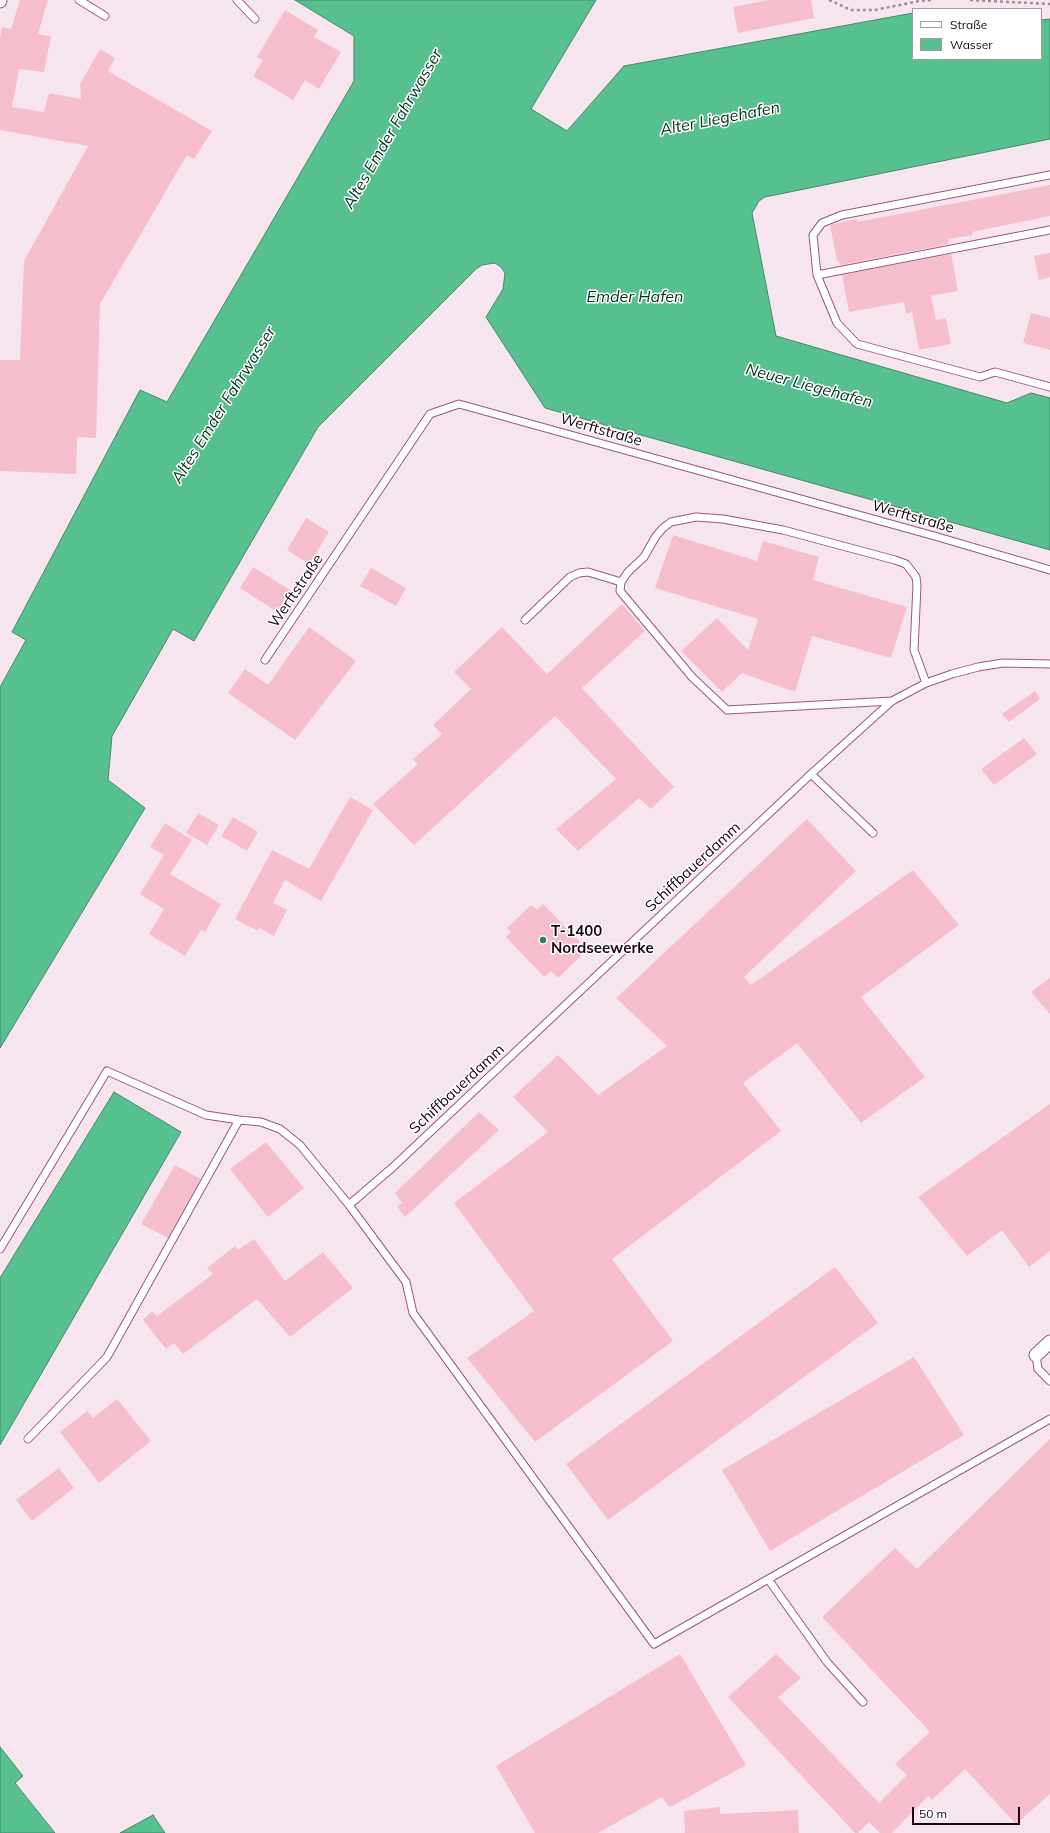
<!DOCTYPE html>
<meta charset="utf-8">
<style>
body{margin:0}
#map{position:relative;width:1050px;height:1833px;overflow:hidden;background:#f6e5ef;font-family:Mulish,sans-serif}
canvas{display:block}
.legend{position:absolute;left:912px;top:8px;width:130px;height:52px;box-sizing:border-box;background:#fff;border:1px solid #a49aa1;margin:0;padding:5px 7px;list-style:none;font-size:12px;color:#1b0313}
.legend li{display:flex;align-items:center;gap:8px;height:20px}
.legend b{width:20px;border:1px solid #a49aa1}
.scale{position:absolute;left:912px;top:1807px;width:108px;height:18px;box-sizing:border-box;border:2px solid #1b0313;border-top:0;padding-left:5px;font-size:12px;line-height:14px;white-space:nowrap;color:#1b0313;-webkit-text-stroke:3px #fff;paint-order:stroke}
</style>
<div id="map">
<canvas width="1050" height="1833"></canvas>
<ul class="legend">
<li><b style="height:5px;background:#fff"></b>Straße</li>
<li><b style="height:11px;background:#57c08f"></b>Wasser</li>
</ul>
<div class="scale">50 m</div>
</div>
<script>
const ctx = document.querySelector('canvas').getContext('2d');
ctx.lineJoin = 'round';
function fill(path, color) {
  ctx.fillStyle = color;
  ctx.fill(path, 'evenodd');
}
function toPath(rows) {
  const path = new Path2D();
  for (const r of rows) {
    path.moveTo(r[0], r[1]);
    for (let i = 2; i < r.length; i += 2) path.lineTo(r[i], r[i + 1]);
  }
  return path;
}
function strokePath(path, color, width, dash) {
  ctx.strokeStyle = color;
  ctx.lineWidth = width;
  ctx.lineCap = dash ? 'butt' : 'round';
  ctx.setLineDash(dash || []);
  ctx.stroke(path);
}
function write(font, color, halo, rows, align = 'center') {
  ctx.font = font + ' Mulish,sans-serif';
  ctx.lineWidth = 3;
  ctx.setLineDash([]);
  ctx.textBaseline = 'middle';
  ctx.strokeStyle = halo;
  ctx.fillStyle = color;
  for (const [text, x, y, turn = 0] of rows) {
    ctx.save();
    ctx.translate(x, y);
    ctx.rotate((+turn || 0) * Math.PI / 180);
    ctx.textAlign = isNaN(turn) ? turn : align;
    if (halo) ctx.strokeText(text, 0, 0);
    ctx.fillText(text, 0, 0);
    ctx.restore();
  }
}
const water = toPath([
 [295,0,596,0,531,109,567,131,624,66,913,13,913,59,1041,59,1041,20,1050,19,1050,139,765,197,759,201,752,213,776,336,1007,403,1031,393,1050,398,1050,550,545,408,486,317,503,289,505,273,501,267,495,263,482,265,476,269,318,427,194,641,173,629,112,736,108,780,145,808,0,1048,0,687,26,640,12,632,140,390,167,402,354,81,354,36,295,0],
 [114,1092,181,1132,0,1445,0,1278,114,1092],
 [0,1747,23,1776,15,1783,55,1833,0,1833,0,1747],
 [153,1815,165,1833,120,1833,153,1815]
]);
const building = toPath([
 [20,0,48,0,38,34,51,36,44,72,19,69,12,107,44,112,49,93,81,99,80,84,100,49,115,58,108,71,212,131,194,159,187,155,100,304,96,438,77,437,76,474,0,471,0,360,20,360,24,261,88,146,0,130,0,39,2,27,11,29],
 [768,0,811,0,814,18,738,33,733,7],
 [285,10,318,30,314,37,341,52,319,89,305,80,293,100,253,76,263,60,257,57],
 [1050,185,1050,216,972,232,973,235,948,239,949,244,840,265,839,261,837,261,830,225,834,224,857,219,857,222],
 [1050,253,1050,277,1039,280,1034,256],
 [951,254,958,291,931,296,936,320,946,318,951,344,919,350,912,312,906,314,904,302,849,312,842,275],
 [1031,313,1050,318,1050,350,1023,343],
 [306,518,329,532,309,564,287,550],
 [673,535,757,561,763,541,819,557,813,580,907,607,891,658,812,636,795,692,742,673,722,692,681,651,717,618,748,650,758,619,655,588],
 [253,567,293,592,279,613,240,588],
 [371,568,406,588,396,606,360,586],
 [622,604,645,631,582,688,674,787,651,809,639,798,578,851,556,829,616,779,555,716,414,845,373,804,418,764,413,759,442,734,433,725,471,689,454,672,502,627,547,674],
 [309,627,356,661,295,740,228,693,245,669,268,685],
 [1035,691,1040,699,1009,722,1002,714],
 [1024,738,1037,754,994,785,981,769],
 [350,797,373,810,321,901,285,880,273,903,287,910,274,936,259,928,258,931,235,919,272,850,309,869],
 [198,813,219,825,207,845,186,833],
 [233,817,258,832,247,851,221,836],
 [807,819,856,871,744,977,751,985,913,870,959,925,861,997,925,1077,861,1123,797,1043,743,1083,781,1131,612,1259,673,1341,535,1442,467,1358,534,1311,454,1203,548,1132,513,1097,558,1055,598,1095,667,1046,616,998],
 [165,823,192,840,170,874,221,904,205,932,201,930,185,956,149,934,164,909,140,894,164,855,150,847],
 [543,904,580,942,575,947,582,955,558,978,551,971,544,977,506,937,511,932,507,928,531,905,537,910],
 [1050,978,1050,1014,1031,992],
 [1050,1104,1050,1251,1029,1267,1002,1230,967,1256,918,1197],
 [479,1112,499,1130,405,1217,397,1206,402,1203,395,1193],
 [266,1142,304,1188,268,1217,230,1169],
 [175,1165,201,1179,168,1238,141,1224],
 [254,1239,285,1281,323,1252,353,1288,290,1337,257,1299,183,1354,174,1343,166,1349,143,1320,152,1311,157,1316,213,1274,207,1268,235,1246,238,1250],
 [835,1267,878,1323,608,1520,566,1464],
 [914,1357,964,1435,770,1551,722,1470],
 [117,1399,151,1441,99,1483,60,1432,87,1411,93,1418],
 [1050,1439,1050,1794,1016,1824,965,1769,932,1800,928,1796,892,1833,880,1833,869,1822,858,1833,855,1833,728,1697,776,1654,801,1678,778,1697,879,1803,907,1775,895,1764,930,1732,822,1617,895,1548,917,1569],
 [59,1468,74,1488,32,1521,16,1500],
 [680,1654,746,1765,672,1806,668,1806,662,1797,598,1833,535,1833,496,1766],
 [720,1807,720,1814,798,1810,799,1833,685,1833,684,1811]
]);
const path = toPath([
 [829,0,851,10,875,10,919,1,932,0],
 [970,0,1050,4]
]);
const lane = toPath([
 [79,0,105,16],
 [237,0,255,19],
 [1050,175,842,215,822,223,813,235,817,275,837,323,857,344,980,377,995,372,1050,387],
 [817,275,1050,230],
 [525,620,570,577,579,573,588,572,621,582],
 [265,660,430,414,459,404,938,537,1050,570],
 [892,701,727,710,692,677,661,640,620,591,621,582,628,572,644,557,656,536,663,528,671,522,696,517,723,519,783,530,895,560,906,564,916,577,917,586,914,650,926,683],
 [811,774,873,833],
 [349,1205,406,1282,413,1313,654,1644,1050,1419],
 [0,1249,107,1071,206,1115,239,1120],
 [1036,1355,1038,1369,1050,1381],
 [28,1439,107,1357,239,1120,261,1122,280,1129,300,1145,349,1205,393,1167,811,774,892,701,926,683,952,674,978,667,1003,663,1050,664],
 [768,1579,827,1662,863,1702]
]);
const street = toPath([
 [0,1,0,0],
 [1036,1355,1050,1342]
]);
const markers = [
 [543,940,4,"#24845c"]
];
const streetNames = [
 ["Werftstraße",601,430,16],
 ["Werftstraße",913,517,16],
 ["Werftstraße",296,591,-56],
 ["Schiffbauerdamm",693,867,-43],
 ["Schiffbauerdamm",457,1089,-43]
];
const poiNames = [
 ["T-1400",551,931],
 ["Nordseewerke",551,948]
];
const waterNames = [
 ["Alter Liegehafen",720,119,-11],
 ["Altes Emder Fahrwasser",393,129,-60],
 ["Emder Hafen",635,297],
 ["Neuer Liegehafen",809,386,15],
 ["Altes Emder Fahrwasser",224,405,-58]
];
fill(water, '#57c08f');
strokePath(water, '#45876a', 1);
fill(building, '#f6becd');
strokePath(lane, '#9b5583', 9);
strokePath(street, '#9b5583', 15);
strokePath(path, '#9e8b97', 2.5, [3, 3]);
strokePath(lane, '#fff', 7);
strokePath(street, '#fff', 13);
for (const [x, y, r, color] of markers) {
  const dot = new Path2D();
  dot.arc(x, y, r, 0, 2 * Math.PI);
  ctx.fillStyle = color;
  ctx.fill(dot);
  strokePath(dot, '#fff', 1.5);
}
write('15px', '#1b0313', '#fff', streetNames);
write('bold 15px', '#1b0313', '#fff', poiNames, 'left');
write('italic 16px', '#02321f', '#fff', waterNames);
</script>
